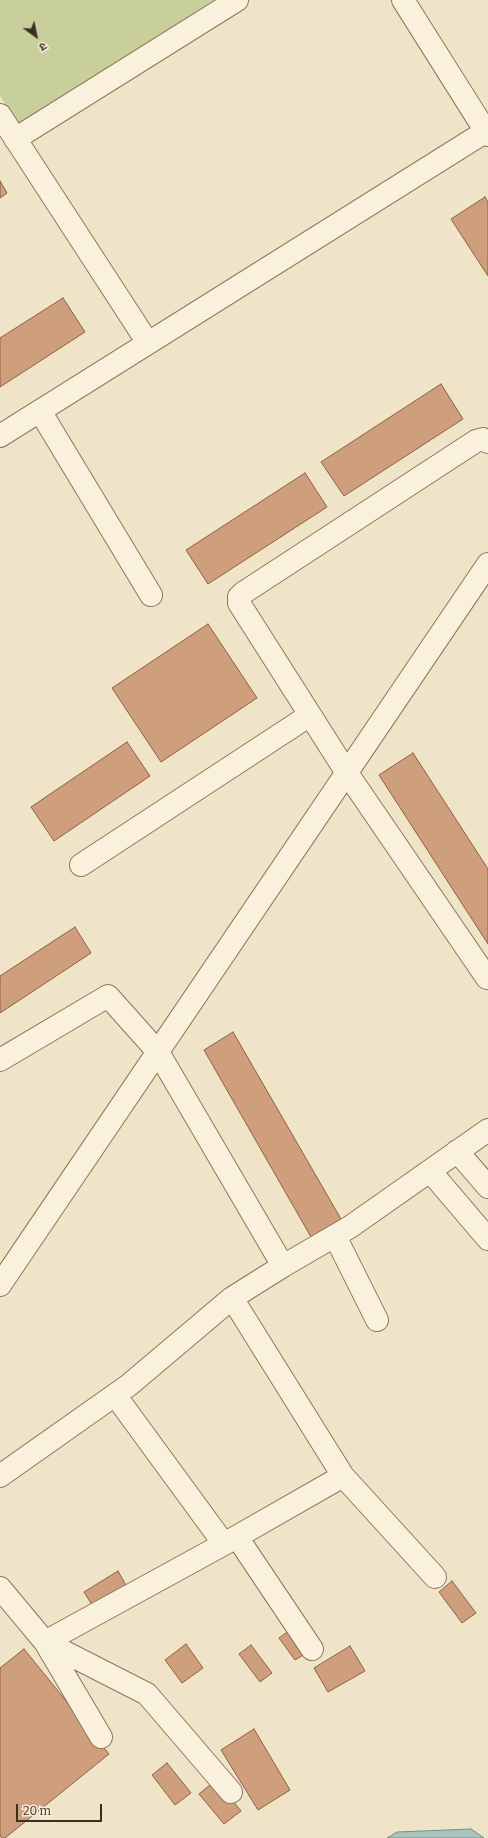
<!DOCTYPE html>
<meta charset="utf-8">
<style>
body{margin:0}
#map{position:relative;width:488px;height:1838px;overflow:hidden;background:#f0e4c8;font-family:Bitter,"Noto Sans Devanagari",serif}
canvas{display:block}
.north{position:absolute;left:16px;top:16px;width:40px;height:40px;-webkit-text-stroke:3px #f7eed8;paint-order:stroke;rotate:147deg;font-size:11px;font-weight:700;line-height:16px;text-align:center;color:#3d2e20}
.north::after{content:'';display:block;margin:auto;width:14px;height:18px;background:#3d2e20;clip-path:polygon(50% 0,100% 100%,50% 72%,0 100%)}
.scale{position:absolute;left:16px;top:1804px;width:86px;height:18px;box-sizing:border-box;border:2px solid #3d2e20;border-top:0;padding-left:5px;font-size:12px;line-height:14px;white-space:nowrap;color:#3d2e20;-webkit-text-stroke:3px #f7eed8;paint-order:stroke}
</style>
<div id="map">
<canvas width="488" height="1838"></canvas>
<div class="north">उ</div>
<div class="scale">20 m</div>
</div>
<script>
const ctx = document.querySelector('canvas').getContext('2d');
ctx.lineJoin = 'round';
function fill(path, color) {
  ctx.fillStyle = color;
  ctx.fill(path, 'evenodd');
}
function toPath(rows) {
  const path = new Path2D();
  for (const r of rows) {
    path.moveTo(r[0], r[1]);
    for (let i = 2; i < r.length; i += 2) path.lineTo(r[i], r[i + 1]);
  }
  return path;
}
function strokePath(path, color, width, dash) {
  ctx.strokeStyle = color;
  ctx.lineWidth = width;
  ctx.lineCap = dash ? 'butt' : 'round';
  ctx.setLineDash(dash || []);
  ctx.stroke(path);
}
const green = toPath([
 [0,0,214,0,21,129,0,96]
]);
const water = toPath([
 [471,1829,484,1838,387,1838,397,1832,471,1829]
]);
const building = toPath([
 [0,181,7,193,0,198,0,181],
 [485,197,488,202,488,276,451,219,485,197],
 [63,298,85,332,0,387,0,338,63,298],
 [441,384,463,419,344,496,321,462,441,384],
 [305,473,327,507,208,584,186,550,305,473],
 [208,624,257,698,161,762,112,688,208,624],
 [127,742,150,776,54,841,31,807,127,742],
 [413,753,488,869,488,944,379,775,413,753],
 [75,927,91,953,0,1013,0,976,75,927],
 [233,1032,341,1219,311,1237,204,1050,233,1032],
 [118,1571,127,1587,94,1608,84,1592,118,1571],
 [452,1581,476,1613,462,1623,439,1592,452,1581],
 [287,1632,303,1655,295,1660,279,1638,287,1632],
 [186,1644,203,1668,182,1683,165,1660,186,1644],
 [251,1645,272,1673,260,1682,239,1654,251,1645],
 [350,1646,365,1671,328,1692,314,1668,350,1646],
 [24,1649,109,1754,5,1838,2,1838,0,1836,0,1668,24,1649],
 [254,1729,290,1790,258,1810,221,1750,254,1729],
 [167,1763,191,1793,175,1805,152,1775,167,1763],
 [216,1780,241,1811,224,1824,199,1794,216,1780]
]);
const minor = toPath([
 [403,0,488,135],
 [0,115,148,343],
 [15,139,237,0],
 [40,411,151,595],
 [0,436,488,130],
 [81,865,310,715],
 [487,978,347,773,239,603,239,597,243,593,476,441,483,439,488,442],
 [0,1060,108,996,158,1052,283,1266],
 [457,1151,488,1187],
 [430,1171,488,1239],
 [335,1236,377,1320],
 [0,1285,488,564],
 [115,1395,224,1544],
 [0,1476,129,1385,232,1298],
 [343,1476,435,1577],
 [237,1537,312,1649],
 [0,1588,45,1642,147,1694,231,1792],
 [101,1737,45,1642,224,1544,343,1476,232,1298,283,1266,350,1227,488,1130]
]);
fill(green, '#c9cf9b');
fill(water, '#a9c4bc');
strokePath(water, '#6f938a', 1);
fill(building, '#cf9f7d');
strokePath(building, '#8d5f41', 1);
strokePath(minor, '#8d765c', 24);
strokePath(minor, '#faf1dc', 22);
</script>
